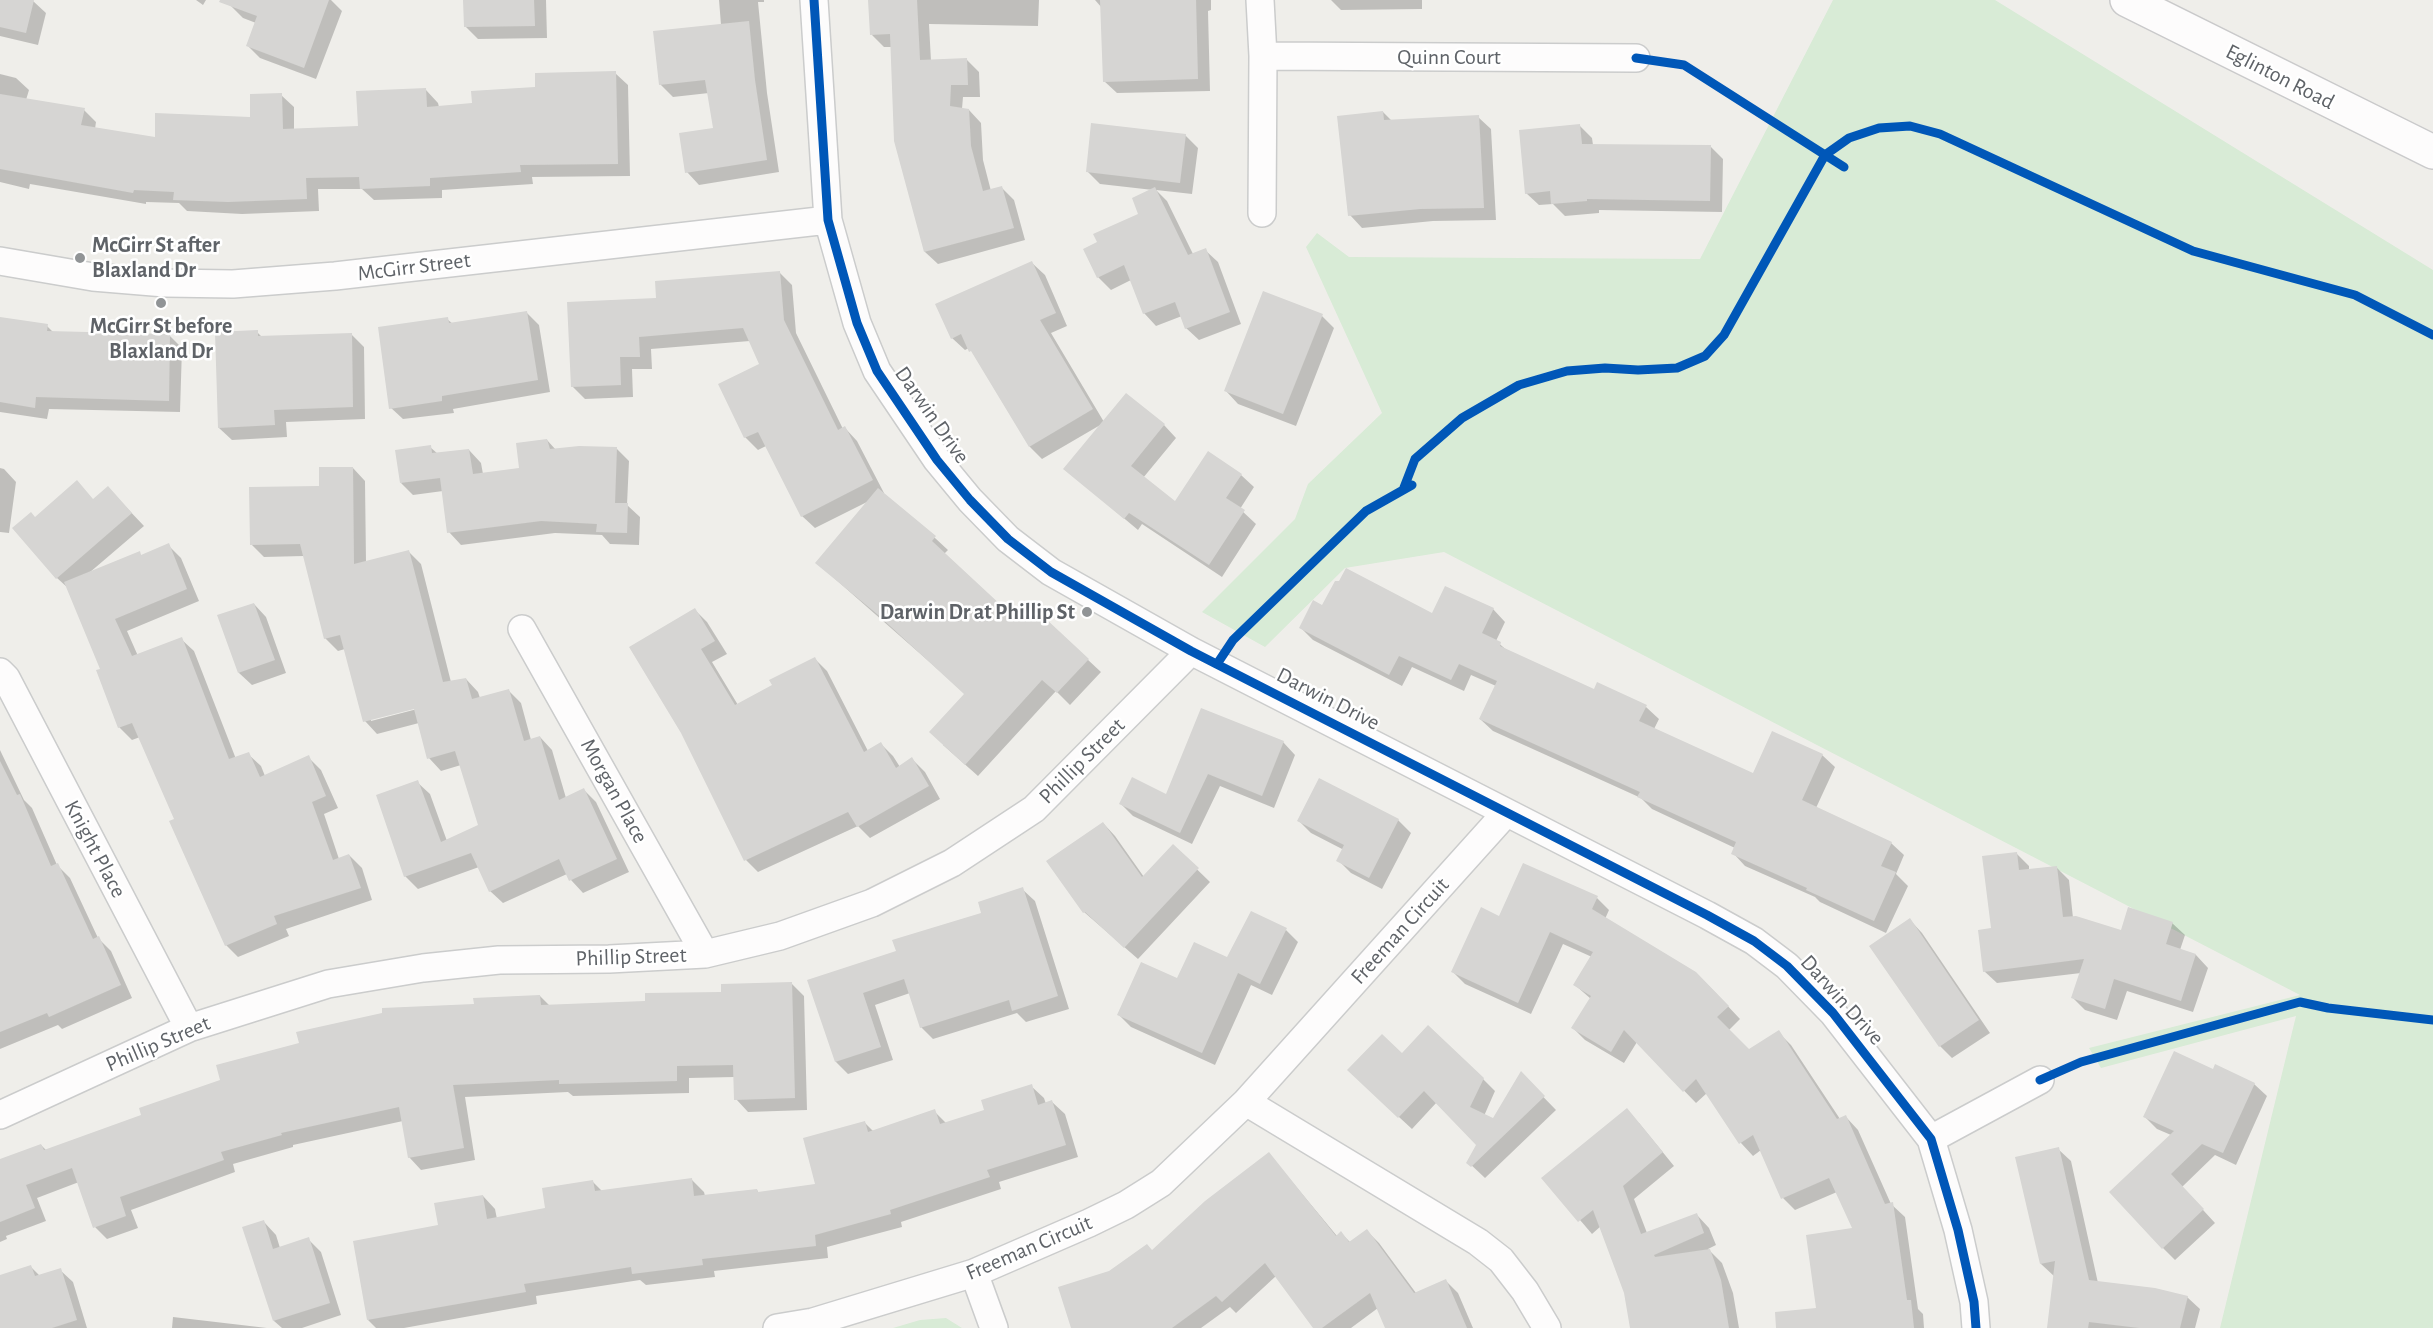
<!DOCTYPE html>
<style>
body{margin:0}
canvas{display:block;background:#efeeea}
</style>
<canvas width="2433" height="1328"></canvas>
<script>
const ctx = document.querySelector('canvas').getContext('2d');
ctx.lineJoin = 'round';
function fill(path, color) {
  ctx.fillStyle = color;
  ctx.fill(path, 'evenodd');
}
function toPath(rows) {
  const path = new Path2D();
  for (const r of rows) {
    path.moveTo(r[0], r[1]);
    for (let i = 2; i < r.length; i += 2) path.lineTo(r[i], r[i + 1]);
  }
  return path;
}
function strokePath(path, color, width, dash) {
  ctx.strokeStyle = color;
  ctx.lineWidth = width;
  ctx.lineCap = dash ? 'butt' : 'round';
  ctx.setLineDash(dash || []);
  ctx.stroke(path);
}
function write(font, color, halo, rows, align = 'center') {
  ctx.font = font + ' "Alegreya Sans",sans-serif';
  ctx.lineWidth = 5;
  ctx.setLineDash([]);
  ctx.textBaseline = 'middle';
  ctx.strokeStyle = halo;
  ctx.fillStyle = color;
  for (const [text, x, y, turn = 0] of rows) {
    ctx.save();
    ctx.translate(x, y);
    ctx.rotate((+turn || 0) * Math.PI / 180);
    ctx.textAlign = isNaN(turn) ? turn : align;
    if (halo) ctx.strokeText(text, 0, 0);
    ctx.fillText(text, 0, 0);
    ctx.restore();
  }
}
const green = toPath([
 [1833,0,1995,0,2433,270,2433,1328,2220,1328,2296,1016,2101,1068,2089,1048,2300,995,1444,552,1345,568,1265,647,1202,612,1295,519,1308,484,1382,413,1306,247,1317,233,1349,257,1700,259],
 [946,1318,962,1328,893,1328,920,1320]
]);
const shadow = toPath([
 [0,0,33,1,46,13,38,45,0,36],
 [196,0,206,0,203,5],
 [233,0,331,0,342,11,316,79,260,58,248,46,256,23,243,18,231,6],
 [465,0,546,0,547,38,478,39,465,26],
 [719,0,764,0,764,2,758,2,767,93,779,172,699,185,687,172,715,129,709,93,673,97,660,84,721,25],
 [870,0,1039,0,1038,26,929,24,931,61,967,60,979,72,980,97,963,97,962,109,969,110,981,123,983,160,991,191,1002,188,1014,200,1025,240,938,264,925,252,892,47,884,47,872,35],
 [1095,0,1211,0,1211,10,1208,11,1210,91,1117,93,1104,81,1102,8],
 [1331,0,1422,0,1422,9,1341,10],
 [615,73,628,85,630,176,532,177,533,184,442,190,442,198,374,200,362,189,318,189,319,211,242,214,187,211,179,203,146,202,146,204,30,184,29,189,0,182,0,74,16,78,29,90,26,100,84,110,96,122,95,129,156,139,252,118,281,95,294,107,294,130,359,128,426,90,438,103,439,107,474,105,537,88],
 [1383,112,1392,121,1478,117,1491,129,1496,220,1433,221,1362,228,1350,215],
 [1579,125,1592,138,1593,145,1711,147,1723,159,1722,212,1599,210,1599,213,1565,216,1553,204,1539,205,1526,193],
 [1185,135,1198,148,1192,194,1156,190,1167,201,1193,254,1205,250,1218,262,1241,324,1199,340,1186,328,1182,316,1156,326,1144,313,1131,280,1111,290,1098,277,1140,215,1153,190,1100,184,1087,171],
 [1032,263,1045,275,1067,326,1051,333,1104,422,1164,425,1176,438,1143,478,1175,503,1241,475,1254,487,1240,509,1256,524,1222,577,1142,524,1138,530,1065,469,1102,424,1042,459,1030,447,977,357,969,348,965,350,952,338],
 [779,272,792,285,796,333,843,429,845,428,857,441,884,493,882,494,935,538,948,550,944,554,1016,621,1030,606,1101,672,1070,705,1056,691,978,776,943,745,966,694,817,563,869,501,815,528,802,516,766,446,758,450,745,437,761,365,750,341,651,349,652,369,632,369,633,397,585,399,572,386,658,300],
 [526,312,539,325,550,392,453,409,454,413,403,419,390,407,447,319,453,324],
 [1322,316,1334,328,1296,426,1238,404,1226,391],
 [0,319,47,326,53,332,169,335,182,348,180,412,49,409,47,419,0,412],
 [257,332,263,338,351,334,364,347,365,419,286,422,287,437,232,440,219,428],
 [547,440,556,450,617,449,629,461,627,505,640,517,639,545,610,544,602,535,555,533,461,545,449,532,443,491,413,495,401,483,430,447,438,454,469,450,481,463,483,474,521,469],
 [0,468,4,469,16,482,9,533,0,532],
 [353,468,365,481,366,562,408,551,421,564,451,682,466,679,478,692,480,698,509,691,521,703,531,740,540,737,552,750,566,798,584,790,596,802,629,872,583,893,571,880,567,874,503,903,490,891,479,867,418,889,405,876,417,782,430,794,447,841,479,826,461,765,441,771,429,758,419,723,377,734,365,721,345,649,338,651,325,638,304,556,264,557,251,544,321,487],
 [421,705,421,708,371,721,371,718],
 [108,488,144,526,89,573,139,553,142,556,168,545,181,558,199,601,127,631,138,656,181,639,194,651,236,759,248,754,261,766,265,776,308,757,321,770,338,808,324,814,339,859,349,855,362,868,372,900,286,929,289,936,238,957,226,945,176,820,140,737,132,740,119,727,102,670,68,588,57,578,35,519,94,500],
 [254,604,266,617,286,673,252,685,239,673],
 [1323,607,1433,615,1493,609,1505,622,1496,641,1509,652,1595,691,1646,707,1659,719,1654,729,1754,775,1822,755,1835,767,1816,808,1891,843,1904,855,1896,874,1908,886,1886,933,1820,902,1815,897,1745,866,1733,853,1735,848,1652,809,1641,798,1493,731,1480,719,1496,686,1471,675,1464,691,1412,667,1402,686,1313,640,1301,628],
 [695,610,707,622,727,654,712,662,738,705,774,686,815,659,827,671,868,751,881,744,893,756,900,767,912,759,925,772,940,799,870,838,858,826,758,872,746,860,682,732],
 [1202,710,1283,742,1295,755,1274,808,1220,786,1192,844,1133,816,1121,804,1167,796],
 [0,750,24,800,32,808,57,865,70,878,98,938,111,951,132,998,62,1029,58,1025,0,1049],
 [1398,820,1411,833,1382,889,1351,873,1338,860,1344,850,1311,833,1299,821],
 [1103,823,1115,836,1144,877,1173,846,1210,882,1138,959,1084,912,1048,861],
 [2016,853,2029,866,2029,870,2056,867,2069,880,2073,918,2121,932,2172,923,2185,935,2180,950,2196,955,2208,968,2193,1012,2127,991,2117,1020,2085,1010,2073,998,2081,973,1997,983,1984,971,1993,930],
 [1022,889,1035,901,1069,1009,1026,1022,1017,1013,933,1039,921,1027,910,993,875,1005,893,1060,848,1074,836,1062,809,981,898,952,983,914],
 [1597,898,1609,910,1605,919,1709,986,1740,1019,1729,1030,1749,1051,1778,1032,1791,1045,1840,1119,1846,1117,1858,1130,1891,1204,1905,1217,1918,1309,1923,1314,1924,1328,1816,1328,1818,1310,1854,1229,1837,1192,1795,1210,1783,1198,1761,1150,1753,1156,1741,1143,1707,1093,1696,1103,1637,1042,1624,1063,1585,1040,1573,1028,1591,999,1575,985,1592,957,1563,944,1531,1014,1465,984,1453,972,1500,918],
 [1910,920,1922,933,1990,1033,1952,1058,1940,1046],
 [1286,930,1298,942,1272,995,1251,985,1215,1065,1131,1027,1119,1015,1178,980,1227,959],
 [792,984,804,996,807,1110,748,1112,736,1099,735,1077,689,1078,689,1093,573,1096,568,1092,465,1097,475,1160,421,1170,409,1157,403,1121,293,1145,293,1147,233,1164,235,1172,131,1210,138,1228,107,1239,95,1227,79,1182,37,1198,46,1221,6,1236,7,1239,0,1242,0,1161,41,1145,46,1150,475,1005,540,996,550,1006,646,1002],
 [1402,1055,1483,1079,1495,1091,1484,1116,1493,1120,1521,1074,1556,1110,1485,1178,1468,1162,1478,1145,1437,1102,1412,1129,1362,1083],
 [2214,1071,2254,1084,2267,1096,2236,1165,2215,1155,2182,1187,2215,1223,2175,1260,2163,1248,2171,1135,2157,1129,2145,1117],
 [1031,1086,1044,1098,1046,1104,1052,1102,1065,1114,1078,1157,999,1182,1001,1189,901,1222,902,1227,827,1247,828,1258,714,1271,715,1277,646,1285,640,1280,536,1296,537,1304,404,1328,376,1328,368,1320,440,1227,483,1196,495,1209,497,1219,547,1210,592,1181,602,1191,692,1180,704,1192,705,1196,757,1190,759,1193,817,1186,865,1123,873,1131,934,1111,947,1124,986,1111],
 [1639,1123,1674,1166,1634,1199,1647,1233,1697,1215,1709,1228,1716,1245,1708,1249,1722,1263,1733,1293,1739,1328,1631,1328,1625,1293,1601,1226,1592,1234,1544,1178],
 [2058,1149,2071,1161,2098,1283,2187,1297,2200,1309,2195,1328,2048,1328,2055,1277,2041,1264],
 [1269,1154,1337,1236,1341,1233,1351,1243,1367,1231,1379,1243,1416,1293,1446,1281,1458,1293,1473,1328,1386,1328,1378,1308,1351,1328,1314,1328,1276,1276,1236,1313,1230,1307,1201,1328,1073,1328,1110,1273,1152,1251],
 [264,1222,276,1235,280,1248,308,1239,321,1252,341,1315,302,1328,282,1328,274,1321],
 [31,1267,40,1276,60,1270,73,1282,87,1328,0,1328,0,1277],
 [173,1317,267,1328,172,1328]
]);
const building = toPath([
 [0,0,34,0,26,33,0,27],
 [220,0,329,0,304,68,246,46,257,16,219,2],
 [463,0,534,0,535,26,464,27],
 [868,0,917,0,920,60,967,58,968,85,951,85,950,106,969,109,971,146,983,191,1002,186,1014,228,924,252,894,141,890,34,870,35],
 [1100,0,1196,0,1198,79,1103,82],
 [749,21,755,80,767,160,685,173,679,133,713,128,705,80,659,85,653,31],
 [616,71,618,164,520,165,521,172,430,178,430,186,360,189,359,177,306,178,307,199,228,202,173,200,174,192,134,190,133,193,0,169,0,94,85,108,81,125,155,137,155,113,250,117,250,94,282,93,283,129,358,126,356,91,426,88,427,107,472,103,471,91,535,87,535,73],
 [1383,111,1384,120,1479,115,1484,208,1420,209,1348,216,1337,116],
 [1091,123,1186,134,1180,183,1086,172],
 [1580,124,1582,144,1711,145,1710,201,1587,199,1587,201,1551,204,1550,191,1525,194,1519,130],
 [1155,187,1188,255,1206,248,1230,312,1185,329,1175,302,1143,314,1124,265,1097,278,1083,249,1097,242,1093,234,1138,214,1132,198],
 [1032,261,1056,313,1040,320,1093,409,1029,447,971,351,969,352,961,334,951,339,935,304],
 [780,271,784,320,838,430,845,426,873,480,801,517,758,432,744,438,718,384,759,364,743,328,639,337,640,357,620,357,621,385,571,387,567,302,656,298,655,281],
 [1263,291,1323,314,1283,414,1224,391],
 [527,311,538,380,442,396,442,401,389,409,378,327,448,317,449,323],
 [0,317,48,324,47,331,170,334,169,401,36,397,35,408,0,402],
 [258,330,258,336,352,333,353,407,274,410,275,425,218,428,215,332],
 [1126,393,1165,424,1131,466,1175,501,1208,451,1242,474,1226,498,1245,510,1209,565,1129,513,1124,519,1063,469],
 [547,439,550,449,579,446,617,447,615,503,628,503,627,533,596,532,597,524,541,521,447,533,440,478,400,483,395,450,431,445,432,453,469,449,473,474,519,468,516,443],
 [319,467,353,467,354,564,409,550,443,682,466,678,472,699,509,689,524,741,540,736,559,800,584,788,617,859,569,881,559,859,489,892,471,853,404,877,376,795,418,780,441,842,478,825,455,751,427,759,414,709,363,722,340,635,324,639,300,544,250,545,249,487,319,486],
 [77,480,93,499,108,486,132,513,56,579,12,528,31,512,35,517],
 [878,488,936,536,932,541,1016,619,1030,604,1089,659,1057,693,1042,680,965,765,929,732,964,694,877,614,815,563],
 [169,543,187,589,115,619,132,656,182,637,229,759,249,752,260,777,309,755,326,796,312,802,333,860,349,854,361,888,274,916,277,924,225,946,169,821,174,819,132,723,118,728,96,670,100,669,64,582,140,551,141,555],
 [1346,568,1432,613,1445,586,1494,608,1482,633,1501,642,1500,646,1594,689,1597,682,1647,705,1639,721,1753,773,1772,731,1823,754,1802,800,1892,842,1881,866,1896,872,1874,921,1806,890,1807,888,1731,854,1736,842,1637,797,1640,792,1479,719,1497,681,1459,664,1451,680,1399,656,1389,675,1299,628,1313,600,1322,605,1335,581,1339,581],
 [254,603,275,660,238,673,217,615],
 [695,608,715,641,701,649,735,705,772,685,769,680,815,657,864,752,881,742,896,768,912,757,929,786,857,827,848,812,744,861,681,733,629,647],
 [1201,708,1284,741,1262,796,1208,774,1180,833,1119,804,1132,777,1166,794],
 [0,761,17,795,20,794,51,866,58,863,93,939,99,936,121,985,49,1017,47,1013,0,1032],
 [1319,778,1399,819,1369,878,1336,861,1344,845,1297,821],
 [1103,822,1142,877,1173,844,1199,868,1124,948,1085,912,1083,913,1046,861],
 [2017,852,2019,870,2057,866,2063,917,2076,916,2121,930,2128,907,2173,922,2166,944,2196,954,2181,1001,2114,979,2105,1009,2071,998,2084,959,1983,972,1978,930,1991,928,1982,856],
 [1523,863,1598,896,1592,909,1696,972,1729,1006,1717,1017,1749,1049,1779,1030,1837,1119,1846,1115,1885,1204,1893,1202,1907,1300,1911,1300,1914,1328,1776,1328,1775,1312,1816,1308,1806,1235,1852,1228,1829,1178,1781,1199,1753,1135,1739,1144,1696,1079,1683,1092,1624,1030,1611,1052,1571,1028,1591,996,1573,985,1593,952,1550,932,1518,1003,1451,972,1481,907,1499,916],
 [1023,887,1058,996,1012,1011,1009,1000,920,1028,904,979,863,993,881,1047,835,1062,807,980,896,951,892,940,981,913,978,902],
 [1251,911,1287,928,1260,984,1238,973,1202,1053,1117,1015,1141,962,1177,978,1194,942,1227,957],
 [1910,918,1979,1020,1939,1047,1869,946],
 [792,982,795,1098,734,1100,733,1065,677,1066,677,1081,559,1084,559,1080,453,1085,464,1148,408,1158,399,1107,281,1133,282,1135,221,1152,224,1160,120,1197,126,1216,93,1228,72,1168,26,1185,35,1208,0,1222,0,1159,41,1144,44,1150,141,1115,139,1108,220,1080,216,1065,299,1043,296,1032,382,1013,382,1008,474,1004,473,998,540,995,541,1005,645,1001,645,993,721,992,721,984],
 [1428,1025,1484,1078,1470,1107,1493,1118,1521,1071,1545,1096,1471,1167,1466,1163,1476,1145,1424,1091,1398,1118,1347,1070,1382,1034,1402,1053],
 [2174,1051,2213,1069,2215,1064,2255,1083,2223,1153,2202,1144,2171,1174,2204,1209,2162,1249,2109,1192,2174,1131,2143,1117],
 [1032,1084,1038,1105,1052,1100,1066,1145,987,1170,990,1177,890,1210,891,1214,815,1235,816,1246,702,1259,703,1265,632,1274,631,1267,524,1284,526,1292,367,1320,353,1241,438,1225,434,1203,483,1195,487,1219,545,1208,542,1188,593,1180,595,1191,692,1178,694,1196,757,1189,758,1192,815,1184,803,1138,865,1121,868,1132,935,1109,940,1124,984,1110,981,1100],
 [1627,1108,1663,1152,1623,1186,1641,1234,1697,1213,1704,1233,1654,1255,1655,1257,1710,1249,1721,1280,1729,1328,1630,1328,1624,1293,1593,1210,1578,1222,1541,1178],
 [2059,1147,2089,1280,2155,1288,2188,1296,2180,1328,2139,1328,2089,1322,2088,1328,2047,1328,2055,1261,2040,1264,2015,1157],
 [1269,1152,1336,1236,1341,1231,1349,1242,1367,1229,1414,1293,1446,1279,1467,1328,1385,1328,1370,1293,1322,1328,1313,1328,1265,1263,1222,1302,1216,1296,1172,1328,1071,1328,1058,1287,1109,1271,1147,1244,1152,1250,1205,1201],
 [264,1220,273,1249,309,1237,330,1303,273,1321,242,1227],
 [31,1265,35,1276,61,1268,77,1320,52,1328,0,1328,0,1275]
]);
const street = toPath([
 [814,0,828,220,857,323,877,371,937,460,970,500,1008,539,1051,572,1191,651,1707,915,1754,941,1787,966,1833,1013,1931,1139,1958,1230,1974,1302,1976,1328],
 [1260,0,1263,56,1262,213],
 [1263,56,1636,58],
 [0,261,93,277,165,283,233,284,335,276,828,220],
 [522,629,705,954],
 [0,672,6,678,189,1028],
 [1246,1102,1478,1242,1501,1260,1525,1291,1547,1328],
 [0,1115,189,1028,328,984,423,968,499,960,609,959,705,954,780,936,872,903,952,863,1034,809,1191,651],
 [1931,1139,2040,1080],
 [974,1273,994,1328],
 [777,1328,813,1322,974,1273,1089,1223,1126,1205,1161,1183,1246,1102,1506,813]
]);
const secondary = toPath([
 [2127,0,2433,152]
]);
const cycleway = toPath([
 [814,0,828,220,857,323,877,371,937,460,970,500,1008,539,1051,572,1191,651,1707,915,1754,941,1787,966,1833,1013,1931,1139,1958,1230,1974,1302,1976,1328],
 [1636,58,1684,65,1844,167],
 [1403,490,1415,459,1462,418,1519,385,1567,371,1605,368,1638,370,1677,368,1705,356,1724,335,1825,155,1849,138,1879,128,1910,126,1940,134,2193,251,2355,295,2433,335],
 [1217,664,1233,640,1366,511,1412,485],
 [2040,1080,2081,1062,2300,1002,2328,1008,2433,1020]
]);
const markers = [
 [80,258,6,"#919496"],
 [161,303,6,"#919496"],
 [1087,612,6,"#919496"]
];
const streetNames = [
 ["Quinn Court",1449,57],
 ["Eglinton Road",2280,77,27],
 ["McGirr Street",414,267,-7],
 ["Darwin Drive",932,415,55],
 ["Darwin Drive",1328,699,27],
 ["Phillip Street",1082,761,-45],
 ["Morgan Place",614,791,61],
 ["Knight Place",95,849,62],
 ["Freeman Circuit",1400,931,-48],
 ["Phillip Street",631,957,-2],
 ["Darwin Drive",1842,1000,48],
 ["Phillip Street",158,1044,-23],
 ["Freeman Circuit",1029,1248,-23]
];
const poiNames = [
 ["McGirr St after",92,245],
 ["Blaxland Dr",92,270],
 ["McGirr St before",161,326,"center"],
 ["Blaxland Dr",161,351,"center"],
 ["Darwin Dr at Phillip St",1075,612,"right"]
];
fill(green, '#d8ebd6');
fill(shadow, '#0003');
fill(building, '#d6d5d3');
strokePath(street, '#cbcccc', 30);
strokePath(secondary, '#cacacb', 36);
strokePath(street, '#fdfcfc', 27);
strokePath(secondary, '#fdfcfc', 33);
strokePath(cycleway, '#0057b8', 9);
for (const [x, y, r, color] of markers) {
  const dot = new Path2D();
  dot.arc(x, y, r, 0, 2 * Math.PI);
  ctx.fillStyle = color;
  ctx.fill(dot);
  strokePath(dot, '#fff', 2);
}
write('22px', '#5f6368', '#fff', streetNames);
write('bold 22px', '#5f6368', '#fff', poiNames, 'left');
</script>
